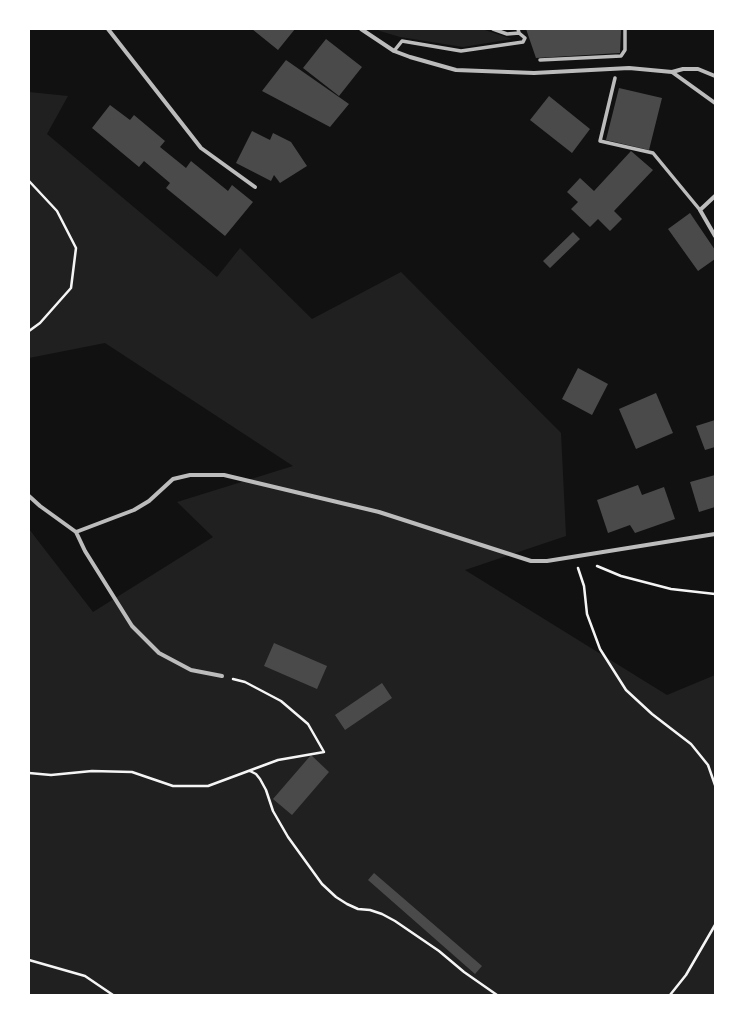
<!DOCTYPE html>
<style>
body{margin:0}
#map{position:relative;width:744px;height:1024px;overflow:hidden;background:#111;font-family:"Public Sans",sans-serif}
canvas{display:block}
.frame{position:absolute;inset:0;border:30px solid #fff;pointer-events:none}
</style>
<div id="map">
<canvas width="744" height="1024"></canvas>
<div class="frame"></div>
</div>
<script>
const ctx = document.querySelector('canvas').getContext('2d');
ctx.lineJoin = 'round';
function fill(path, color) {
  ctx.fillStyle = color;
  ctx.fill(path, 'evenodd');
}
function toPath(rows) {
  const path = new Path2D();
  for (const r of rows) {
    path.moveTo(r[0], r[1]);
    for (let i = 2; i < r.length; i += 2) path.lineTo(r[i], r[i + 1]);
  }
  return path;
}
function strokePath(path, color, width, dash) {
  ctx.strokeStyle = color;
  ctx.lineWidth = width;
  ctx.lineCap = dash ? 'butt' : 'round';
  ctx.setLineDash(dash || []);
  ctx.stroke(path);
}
const green = toPath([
 [377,29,482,29,512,39,463,47,400,37,380,31],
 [29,92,68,96,47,134,217,277,240,248,312,319,401,272,561,433,566,536,465,570,667,695,715,675,715,995,29,995,29,529,93,612,213,537,177,502,293,466,105,343,29,358]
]);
const building = toPath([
 [252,29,295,29,278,50],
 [526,29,621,29,620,53,536,58],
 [326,39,362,67,339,96,303,68],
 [286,60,349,104,330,127,262,91],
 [619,88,662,98,649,150,606,140],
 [549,96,590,129,572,153,530,120],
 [110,105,130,120,134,115,165,141,160,147,186,168,191,161,228,191,232,185,253,202,225,236,166,188,170,183,144,161,139,167,92,128],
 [252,131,270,140,273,133,291,142,307,166,280,183,274,175,271,181,236,163],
 [631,151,653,170,614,211,622,219,610,231,598,219,590,227,571,209,578,202,567,192,580,178,594,191],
 [690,213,715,250,715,259,698,271,668,229],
 [573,232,580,239,550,268,543,261],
 [578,368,608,384,592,415,562,399],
 [656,393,673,433,636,449,619,409],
 [715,420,715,447,705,450,696,426],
 [715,475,715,507,699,512,690,482],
 [638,485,642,495,664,487,675,519,635,533,630,525,608,533,597,500],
 [274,643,327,666,317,689,264,666],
 [382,683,392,698,345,730,335,715],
 [311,755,329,772,292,815,273,799],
 [374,873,482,966,475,974,368,880]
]);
const path = toPath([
 [29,181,57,211,76,248,71,288,40,323,29,331],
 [597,566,621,576,671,589,715,594],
 [578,568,584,586,587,614,600,649,626,690,652,714,691,744,708,765,715,785],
 [250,771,256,774,260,779,266,790,273,811,288,837,322,884,336,897,347,904,358,909,370,910,382,914,395,921,439,951,464,972,497,995],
 [29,773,51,775,92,771,132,772,173,786,208,786,278,760,324,752,308,724,281,701,245,682,233,679],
 [29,960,85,976,113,995],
 [670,995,686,975,715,925]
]);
const pedestrian = toPath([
 [493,29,507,34,519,33],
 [394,51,402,41,461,51,523,42,525,38,519,33,518,29],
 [540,60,621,56,625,50,625,29],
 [615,78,600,141,653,153,700,210]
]);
const minor = toPath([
 [108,29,201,148,255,187],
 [361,29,394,51,410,57,456,70,534,73,629,68,672,72,715,103],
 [672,72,683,69,698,69,715,76],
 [715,196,700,210,715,236],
 [29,496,40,506,76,532,134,510,149,501,173,479,190,475,224,475,379,512,531,561,547,561,715,534],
 [76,532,85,551,132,626,159,653,191,670,222,676]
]);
fill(green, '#202020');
fill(building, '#4a4a4a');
strokePath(path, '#f5f5f5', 2.5);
strokePath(pedestrian, '#bcbcbc', 3.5);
strokePath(minor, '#bcbcbc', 4);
</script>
